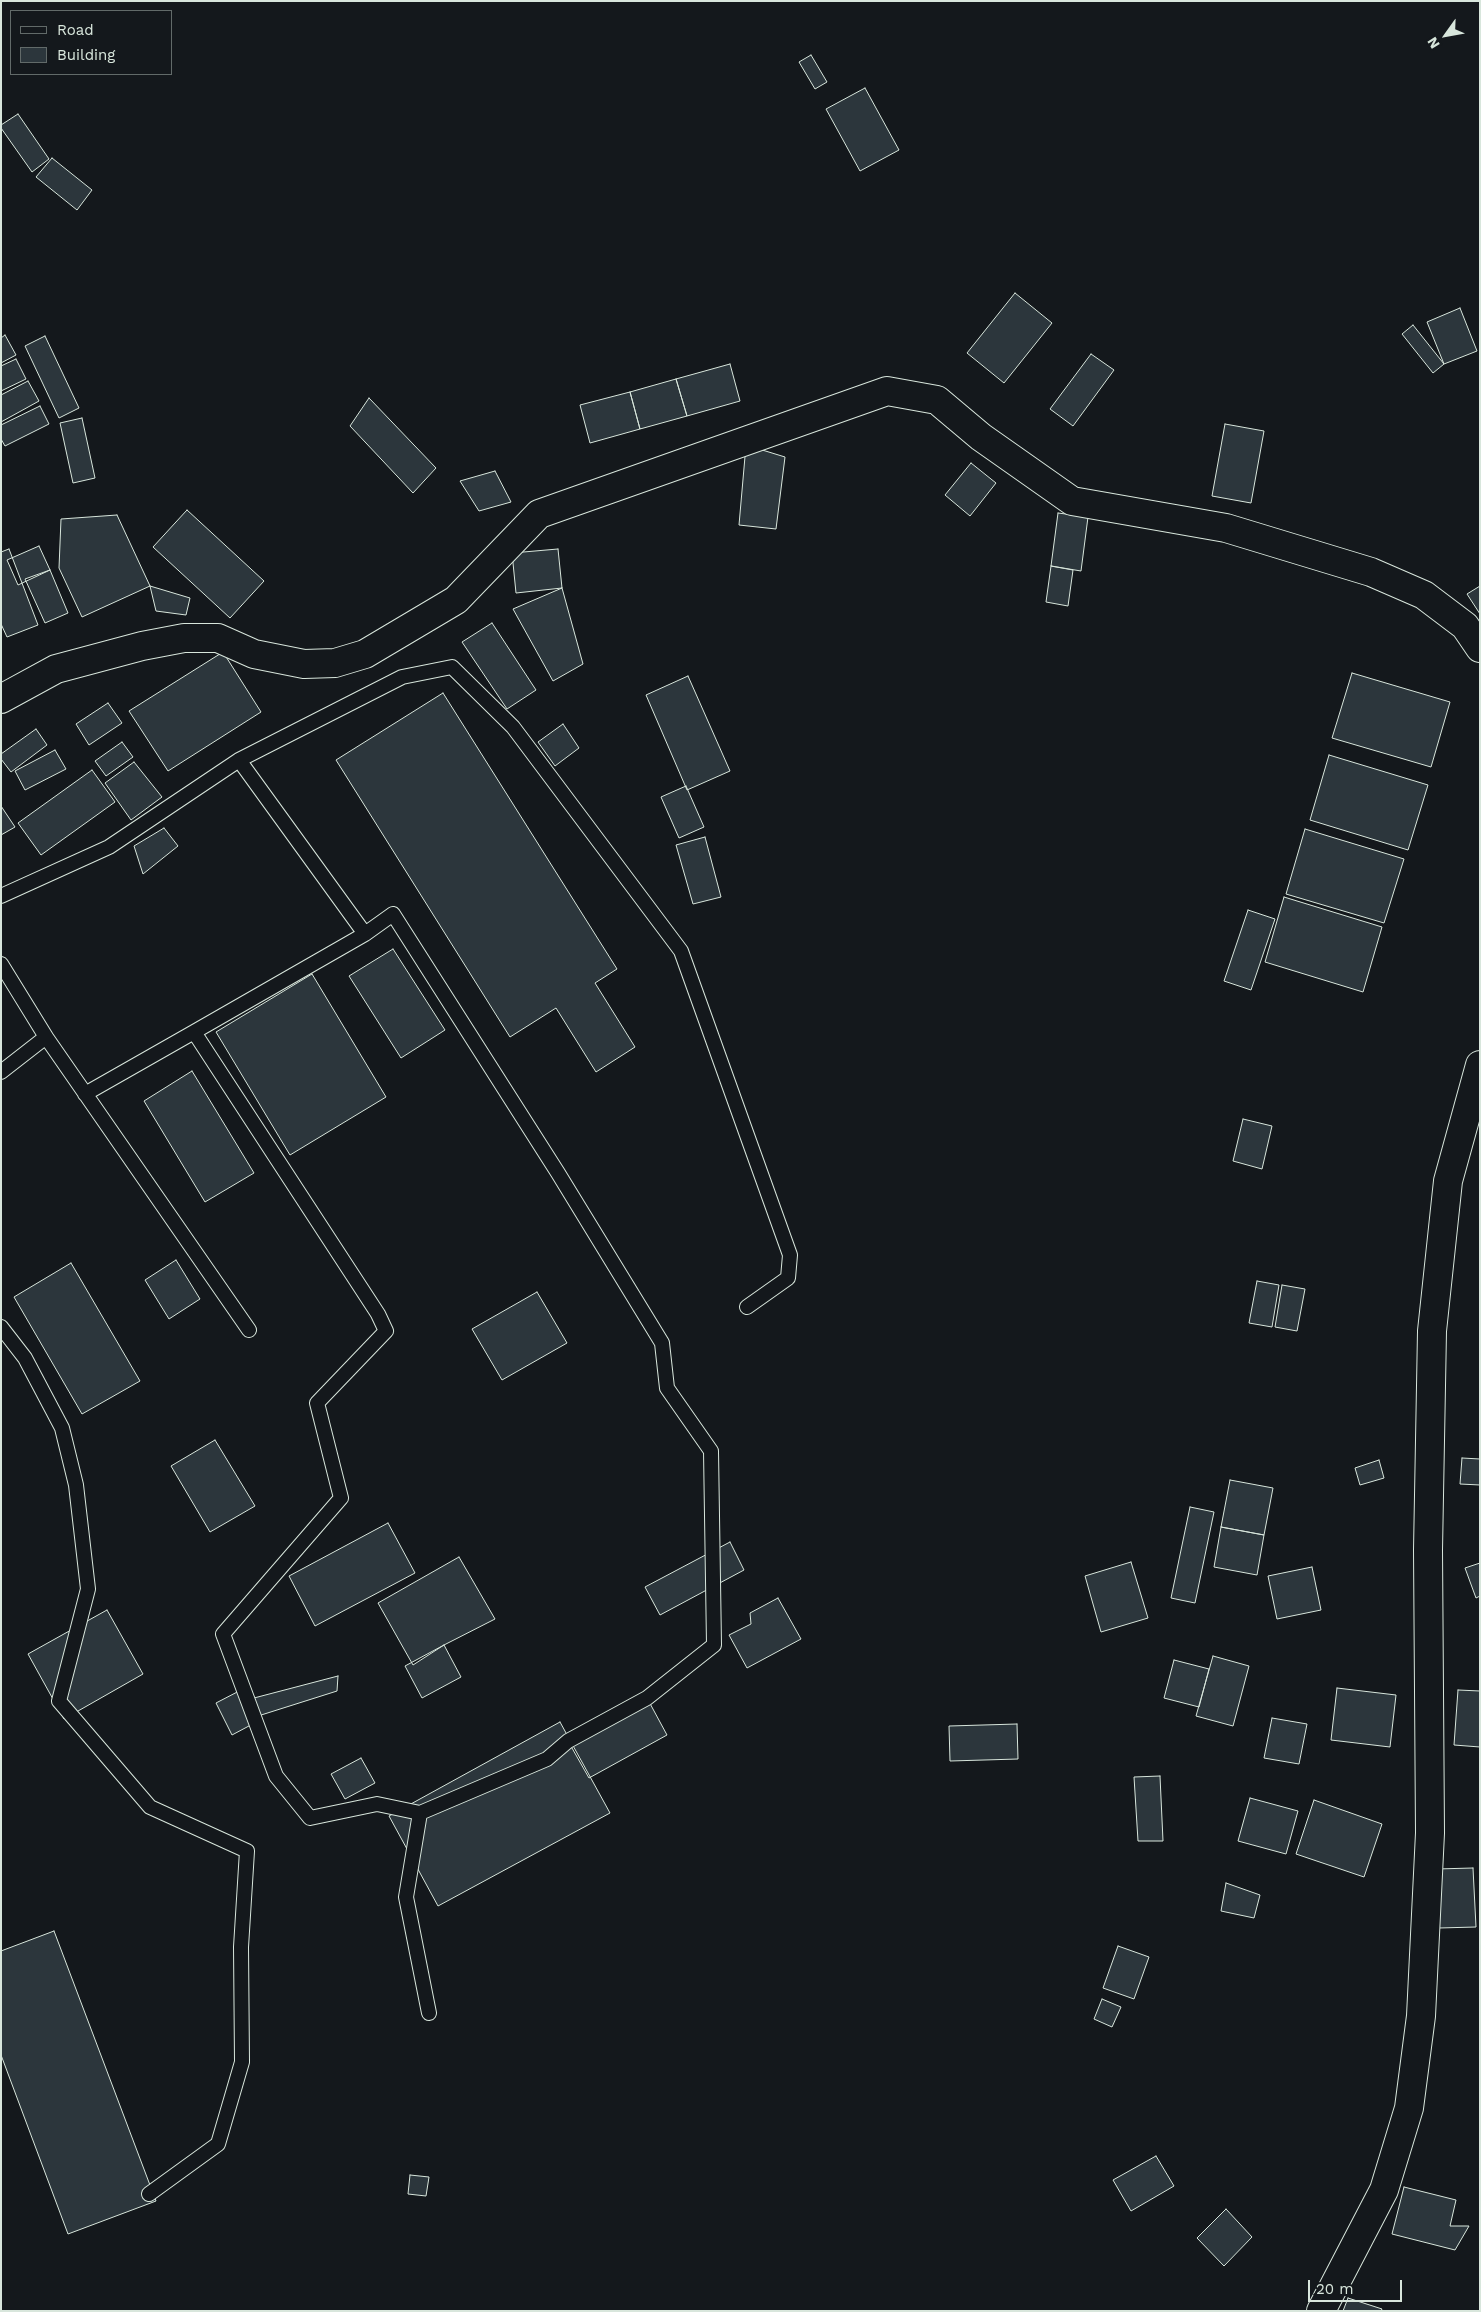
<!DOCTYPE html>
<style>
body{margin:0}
#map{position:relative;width:1481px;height:2312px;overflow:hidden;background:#14181c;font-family:"Work Sans",sans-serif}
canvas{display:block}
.frame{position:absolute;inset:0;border:2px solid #d8e6dc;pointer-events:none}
.legend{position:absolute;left:10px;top:10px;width:162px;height:65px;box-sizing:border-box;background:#14181c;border:1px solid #626a69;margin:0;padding:6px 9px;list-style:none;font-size:15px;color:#d8e6dc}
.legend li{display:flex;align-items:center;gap:10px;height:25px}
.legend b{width:25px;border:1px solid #626a69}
.north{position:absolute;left:1421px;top:10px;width:50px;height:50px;-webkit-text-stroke:4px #14181c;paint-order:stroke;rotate:238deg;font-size:14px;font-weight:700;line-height:20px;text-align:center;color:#d8e6dc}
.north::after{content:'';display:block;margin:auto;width:18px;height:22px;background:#d8e6dc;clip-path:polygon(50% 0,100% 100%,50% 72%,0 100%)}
.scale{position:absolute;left:1308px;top:2280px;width:94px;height:22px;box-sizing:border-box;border:2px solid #d8e6dc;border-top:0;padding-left:6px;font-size:15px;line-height:18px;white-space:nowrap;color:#d8e6dc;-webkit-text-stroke:4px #14181c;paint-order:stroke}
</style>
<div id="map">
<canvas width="1481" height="2312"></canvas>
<div class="frame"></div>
<ul class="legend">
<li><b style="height:6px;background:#14181c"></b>Road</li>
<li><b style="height:14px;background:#2c363c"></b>Building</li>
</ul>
<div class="north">N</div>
<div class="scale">20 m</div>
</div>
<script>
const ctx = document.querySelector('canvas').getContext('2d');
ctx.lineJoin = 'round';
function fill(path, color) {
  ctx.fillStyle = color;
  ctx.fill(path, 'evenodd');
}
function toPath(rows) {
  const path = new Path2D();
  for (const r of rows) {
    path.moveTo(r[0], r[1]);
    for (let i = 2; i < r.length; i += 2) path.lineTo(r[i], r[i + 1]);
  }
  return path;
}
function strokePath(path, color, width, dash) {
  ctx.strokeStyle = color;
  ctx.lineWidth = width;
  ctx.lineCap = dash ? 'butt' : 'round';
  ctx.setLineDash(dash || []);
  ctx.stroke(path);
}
const building = toPath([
 [811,55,827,82,815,89,799,62,811,55],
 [865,88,899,150,860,171,826,109,865,88],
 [18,114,49,159,32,172,1,128,1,125,18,114],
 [52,158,92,190,77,210,36,177,52,158],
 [1015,293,1052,323,1004,383,967,353,1015,293],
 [1460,308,1477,351,1444,364,1427,322,1460,308],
 [1413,325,1444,364,1433,373,1402,334,1413,325],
 [5,335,16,355,1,363,1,338,5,335],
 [45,336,79,408,59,418,25,346,45,336],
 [1091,354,1114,370,1073,426,1050,409,1091,354],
 [16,359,26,379,1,391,1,366,16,359],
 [730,364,740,401,687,416,676,379,730,364],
 [676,379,687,416,640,429,630,392,676,379],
 [28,381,39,401,1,422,1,395,28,381],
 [630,392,640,429,590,443,580,405,630,392],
 [369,398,436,468,413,493,350,426,369,398],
 [40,406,49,424,5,446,1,439,1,425,40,406],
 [82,418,95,478,73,483,60,423,82,418],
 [1225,424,1264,431,1251,503,1212,496,1225,424],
 [746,445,785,457,776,529,739,525,746,445],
 [971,463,996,483,970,516,945,495,971,463],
 [495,471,511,502,479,511,460,481,495,471],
 [187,510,264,581,230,618,153,547,187,510],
 [1058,513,1088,517,1081,571,1051,566,1058,513],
 [117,515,150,586,82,617,59,568,61,519,117,515],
 [39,546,50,570,18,585,7,560,39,546],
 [9,549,38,625,7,637,1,624,1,552,9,549],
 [558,549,562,588,516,593,512,553,558,549],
 [1051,566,1073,570,1068,606,1046,602,1051,566],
 [50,570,68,613,45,623,25,579,50,570],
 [150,586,190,598,186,615,156,611,150,586],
 [1480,586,1480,614,1467,594,1480,586],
 [562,588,583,664,553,681,513,609,562,588],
 [492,623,536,690,507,709,462,642,492,623],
 [223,652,261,712,168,771,129,711,223,652],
 [1352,673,1450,702,1431,767,1332,738,1352,673],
 [688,676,730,771,687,790,646,695,688,676],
 [443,693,617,969,595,983,635,1047,596,1072,556,1008,510,1037,336,760,443,693],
 [108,703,122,723,89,745,76,724,108,703],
 [563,724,579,748,555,766,538,742,563,724],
 [36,729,47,745,11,772,1,759,1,754,36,729],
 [122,742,133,757,106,776,95,761,122,742],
 [55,750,66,769,25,790,15,771,55,750],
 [1329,755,1428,785,1408,850,1310,820,1329,755],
 [134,762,162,797,131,820,105,783,134,762],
 [92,770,115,802,41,855,18,823,92,770],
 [686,786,704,827,679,838,661,797,686,786],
 [1,806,15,827,1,835,1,806],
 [164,828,178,846,143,874,134,846,164,828],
 [1305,829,1404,859,1384,923,1286,894,1305,829],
 [705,837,721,897,693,904,676,845,705,837],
 [1284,897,1382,927,1363,992,1265,962,1284,897],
 [1248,910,1275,919,1251,990,1224,981,1248,910],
 [393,949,445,1030,401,1058,349,976,393,949],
 [312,974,386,1097,290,1155,216,1032,312,974],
 [192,1071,254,1173,205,1202,144,1101,192,1071],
 [1243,1119,1272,1126,1262,1169,1233,1161,1243,1119],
 [176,1260,200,1299,169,1319,145,1280,176,1260],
 [71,1263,140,1381,82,1414,14,1297,71,1263],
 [1257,1281,1279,1285,1272,1327,1249,1323,1257,1281],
 [1282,1285,1305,1289,1297,1331,1275,1327,1282,1285],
 [537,1292,567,1343,502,1380,472,1329,537,1292],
 [215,1440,255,1506,210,1532,171,1466,215,1440],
 [1462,1458,1480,1459,1480,1485,1460,1484,1462,1458],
 [1379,1460,1384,1478,1360,1485,1355,1468,1379,1460],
 [1230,1480,1273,1488,1264,1535,1221,1527,1230,1480],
 [1190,1507,1214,1512,1195,1603,1171,1598,1190,1507],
 [388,1523,415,1573,315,1626,289,1576,388,1523],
 [1221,1527,1264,1535,1257,1575,1214,1567,1221,1527],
 [730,1542,744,1570,660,1615,645,1587,730,1542],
 [459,1557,495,1619,444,1645,413,1665,378,1603,459,1557],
 [1131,1562,1148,1618,1101,1632,1085,1576,1131,1562],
 [1480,1563,1480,1596,1476,1598,1465,1568,1480,1563],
 [1312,1567,1321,1610,1277,1619,1268,1576,1312,1567],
 [778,1598,801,1639,747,1668,729,1635,751,1624,750,1613,778,1598],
 [107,1610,143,1674,64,1719,28,1654,107,1610],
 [444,1645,461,1677,422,1698,405,1666,444,1645],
 [1213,1656,1249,1666,1233,1726,1196,1716,1213,1656],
 [1174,1660,1209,1669,1199,1707,1164,1698,1174,1660],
 [338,1676,337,1691,258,1716,262,1719,232,1735,216,1703,243,1689,254,1698,338,1676],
 [1337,1688,1396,1695,1390,1747,1331,1740,1337,1688],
 [1458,1690,1480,1691,1480,1747,1454,1745,1458,1690],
 [647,1698,667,1735,589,1778,568,1741,647,1698],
 [1272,1718,1307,1724,1299,1764,1264,1758,1272,1718],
 [560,1722,610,1813,438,1906,389,1816,560,1722],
 [1017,1724,1018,1759,950,1761,949,1726,1017,1724],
 [361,1758,375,1783,345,1799,331,1774,361,1758],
 [1160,1776,1163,1841,1138,1841,1134,1777,1160,1776],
 [1250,1798,1298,1811,1286,1854,1238,1841,1250,1798],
 [1314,1800,1382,1824,1364,1877,1296,1854,1314,1800],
 [1473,1868,1476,1927,1439,1928,1436,1869,1473,1868],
 [1226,1883,1260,1895,1254,1918,1221,1911,1226,1883],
 [54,1931,156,2201,68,2234,1,2055,1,1951,54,1931],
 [1118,1946,1149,1957,1134,1999,1103,1988,1118,1946],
 [1102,1999,1121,2007,1112,2027,1094,2019,1102,1999],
 [1156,2156,1174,2186,1131,2211,1113,2180,1156,2156],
 [410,2175,429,2177,426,2196,408,2194,410,2175],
 [1404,2187,1456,2200,1450,2226,1469,2226,1455,2250,1392,2234,1404,2187],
 [1226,2209,1252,2237,1224,2266,1197,2238,1226,2209],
 [1348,2298,1382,2309,1381,2311,1343,2311,1348,2298]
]);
const service = toPath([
 [239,760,365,934,393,914,558,1173,662,1343,667,1388,711,1451,714,1645,647,1698,568,1741,547,1759,420,1813,406,1897,429,2013],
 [1,896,109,847,239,760,402,677,452,667,513,727,681,951,790,1255,788,1278,747,1307],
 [365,934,194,1032,378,1314,386,1331,317,1403,341,1498,223,1634,276,1776,310,1818,377,1804,420,1813],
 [1,964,46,1037,1,1072],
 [46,1037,249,1330],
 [85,1094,194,1032],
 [1,1327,25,1358,62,1428,76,1485,88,1589,59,1701,150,1807,247,1851,241,1947,242,2062,218,2144,149,2194]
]);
const minor = toPath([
 [1,699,56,669,142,646,184,638,218,638,254,654,304,664,335,663,365,654,456,600,539,514,887,391,937,400,981,437,1072,501,1226,528,1371,572,1424,595,1465,626,1480,648],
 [1321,2311,1384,2190,1409,2108,1421,2016,1430,1833,1428,1550,1432,1331,1448,1181,1480,1065]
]);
fill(building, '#2c363c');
strokePath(building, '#d8e6dc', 1);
strokePath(service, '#d8e6dc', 16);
strokePath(minor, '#d8e6dc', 30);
strokePath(service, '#14181c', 14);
strokePath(minor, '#14181c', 28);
</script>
